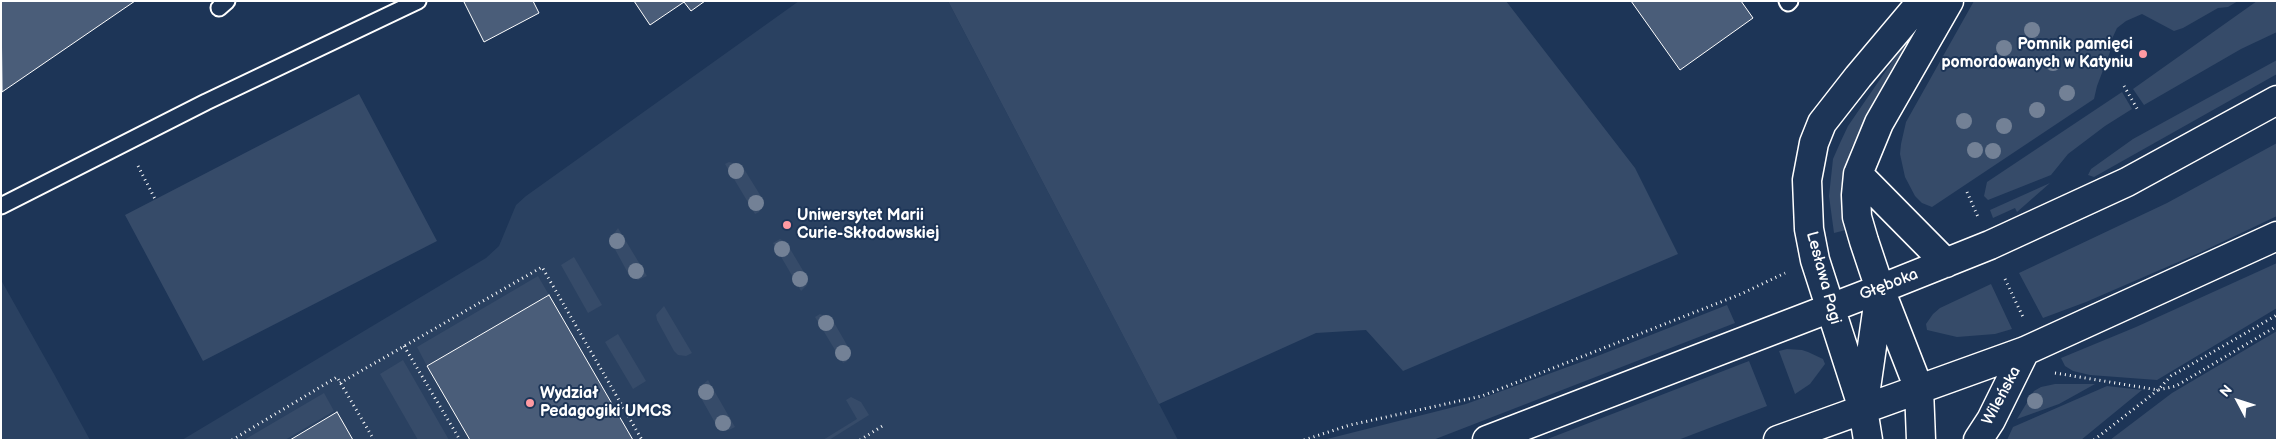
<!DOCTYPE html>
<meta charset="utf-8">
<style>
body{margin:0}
#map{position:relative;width:2278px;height:441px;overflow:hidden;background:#1d3557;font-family:"Balsamiq Sans",sans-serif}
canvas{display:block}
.frame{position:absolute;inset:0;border:2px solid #fff;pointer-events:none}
.north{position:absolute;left:2213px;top:376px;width:50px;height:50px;-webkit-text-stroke:4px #1d3557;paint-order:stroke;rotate:310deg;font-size:14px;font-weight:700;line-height:20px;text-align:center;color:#fff}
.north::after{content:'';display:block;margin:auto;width:18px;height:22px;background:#fff;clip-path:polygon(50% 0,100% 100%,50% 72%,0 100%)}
</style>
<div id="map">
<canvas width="2278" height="441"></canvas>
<div class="frame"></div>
<div class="north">N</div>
</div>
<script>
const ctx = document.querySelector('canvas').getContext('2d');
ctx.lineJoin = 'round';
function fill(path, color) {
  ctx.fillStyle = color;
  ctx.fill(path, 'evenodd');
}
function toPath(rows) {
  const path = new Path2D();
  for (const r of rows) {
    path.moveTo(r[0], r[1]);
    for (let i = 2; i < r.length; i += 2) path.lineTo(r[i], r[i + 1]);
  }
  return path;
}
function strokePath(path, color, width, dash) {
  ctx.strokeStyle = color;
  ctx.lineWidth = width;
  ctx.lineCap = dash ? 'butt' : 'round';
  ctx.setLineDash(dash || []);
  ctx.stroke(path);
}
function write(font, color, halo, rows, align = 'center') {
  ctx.font = font + ' "Balsamiq Sans",sans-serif';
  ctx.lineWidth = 4;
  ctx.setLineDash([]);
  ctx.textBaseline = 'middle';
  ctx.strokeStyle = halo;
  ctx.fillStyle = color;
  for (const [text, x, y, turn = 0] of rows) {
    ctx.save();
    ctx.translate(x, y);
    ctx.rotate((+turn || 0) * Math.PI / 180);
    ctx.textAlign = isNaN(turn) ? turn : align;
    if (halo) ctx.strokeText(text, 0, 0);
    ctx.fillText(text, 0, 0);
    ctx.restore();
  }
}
const built = toPath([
 [799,1,948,1,1178,440,182,440,486,258,499,246,516,205,526,196],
 [1,280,54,374,90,440,1,440]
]);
const green = toPath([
 [948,1,1506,1,1635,168,1678,254,1403,371,1366,330,1316,333,1159,404],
 [1974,1,2238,1,2228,7,2218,8,2183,28,2174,31,2142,14,2126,21,2117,28,2111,41,2110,52,2097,86,2094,99,1932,207,1922,203,1915,196,1905,177,1900,154,1901,144,1906,122],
 [2257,1,2277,1,2277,32,2241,49,2144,105,2133,89],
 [1915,32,1916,36,1851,148,1841,188,1846,230,1834,233,1829,196,1833,159,1840,143,1848,126,1898,53],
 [2277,60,2277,74,2094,177,2088,175,2091,169,2133,139],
 [2122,92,2132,109,2105,126,2068,154,2051,175,1988,200,1984,196,1987,182],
 [359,94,437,241,203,361,125,215],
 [2277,143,2277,216,2199,253,2086,302,2043,318,2019,273,2167,203],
 [729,162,737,164,744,169,762,198,763,204,759,212,755,214,725,164],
 [2050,183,2017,212,2015,208,1993,218,1990,210],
 [618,228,647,276,638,280,629,275,611,242,613,235],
 [780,239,786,242,808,279,807,285,801,291,773,243],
 [574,257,602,305,588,313,561,265],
 [2277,263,2277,308,2157,380,2090,375,2073,371,2065,366,2061,358,2136,327],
 [538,276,549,295,427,366,417,347],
 [1991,284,2012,329,1995,334,1957,337,1927,330,1926,324,1933,314,1940,308],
 [1727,305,1735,323,1433,440,1323,440,1466,404,1595,357],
 [664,306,692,353,686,356,678,355,674,351,657,320,656,315],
 [820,314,832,319,851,352,847,361,843,363,815,317],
 [2277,331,2277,440,2110,440,2172,393],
 [618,334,646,381,633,389,605,342],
 [1787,349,1802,350,1808,352,1823,359,1825,364,1810,384,1795,394,1779,351],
 [403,360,449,440,418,440,380,374],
 [1749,361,1767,406,1678,440,1545,440],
 [708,380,735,427,729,430,721,430,718,428,701,398,700,387],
 [2055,384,2095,384,2059,404,2017,419,2034,391,2041,387],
 [2107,386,2142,390,2081,440,2007,440,2013,427],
 [324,393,334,411,285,440,244,440],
 [851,397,861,402,869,415,829,440,823,440,857,419,846,400]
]);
const building = toPath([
 [1,1,135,1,2,92,1,1],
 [466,1,533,1,539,13,484,42,464,2,466,1],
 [634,1,705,1,691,11,684,2,650,25,634,1],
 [1631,1,1741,1,1753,18,1680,70,1631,1],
 [549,295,633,440,470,440,427,366,549,295],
 [337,412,353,440,290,440,337,412]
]);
const path = toPath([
 [2124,86,2139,112],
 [138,166,155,199],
 [1967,192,1978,217],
 [2005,279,2023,317],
 [404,346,460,440],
 [2055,373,2158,390,2176,386,2277,326],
 [340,383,542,267,642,440],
 [232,440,337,377,374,440],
 [860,440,884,425],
 [1304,440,1350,425,1482,396,1741,294,1785,273],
 [2094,440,2158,390,2171,376,2277,315]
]);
const lane = toPath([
 [1787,1,1788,3,1790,1],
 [219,8,227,1],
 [1,206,206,102,418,1]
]);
const secondary = toPath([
 [1858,174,1946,263],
 [1864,402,1880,291],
 [1487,440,1880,289,1990,245,2127,182,2277,100],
 [1778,440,2025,351,2277,236],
 [1868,440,1863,409,1815,260,1809,229,1807,180,1814,143,1822,123,1858,77,1922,1],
 [1921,440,1919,389,1880,289,1864,241,1857,217,1856,195,1858,174,1879,123,1949,1],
 [1978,440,1991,420,2025,351]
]);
const trees = [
 [2032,30],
 [2004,48],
 [2053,63],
 [2067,93],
 [2037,110],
 [1964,121],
 [2004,126],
 [1975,150],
 [1993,151],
 [736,171],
 [756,203],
 [617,241],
 [782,249],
 [636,271],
 [800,279],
 [826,323],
 [843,353],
 [706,392],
 [2035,401],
 [723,423]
];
const markers = [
 [2143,54,5,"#ff9aa2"],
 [787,225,5,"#ff9aa2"],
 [530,403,5,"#ff9aa2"]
];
const poiNames = [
 ["Pomnik pamięci",2133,45,"right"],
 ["pomordowanych w Katyniu",2133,63,"right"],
 ["Uniwersytet Marii",797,216],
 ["Curie-Skłodowskiej",797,234],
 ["Wydział",540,394],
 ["Pedagogiki UMCS",540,412]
];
const streetNames = [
 ["Lesława Pagi",1823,278,75],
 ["Głęboka",1889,285,-21],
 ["Wileńska",2002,396,-62]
];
fill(built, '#2a4161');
fill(green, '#364b69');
fill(building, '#4a5d79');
strokePath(building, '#fff', 1);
strokePath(lane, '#fff', 19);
strokePath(secondary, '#fff', 31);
strokePath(path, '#fff', 3, [1, 4]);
strokePath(lane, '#1d3557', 15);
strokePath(secondary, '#1d3557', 28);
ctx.fillStyle = '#738196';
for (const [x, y] of trees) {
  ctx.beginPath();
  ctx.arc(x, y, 8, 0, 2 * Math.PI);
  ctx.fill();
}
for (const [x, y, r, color] of markers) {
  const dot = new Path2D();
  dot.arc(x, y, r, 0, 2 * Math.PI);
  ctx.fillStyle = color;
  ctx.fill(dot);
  strokePath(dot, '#1d3557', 2);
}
write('bold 16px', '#fff', '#1d3557', poiNames, 'left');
write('16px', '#fff', '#1d3557', streetNames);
</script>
